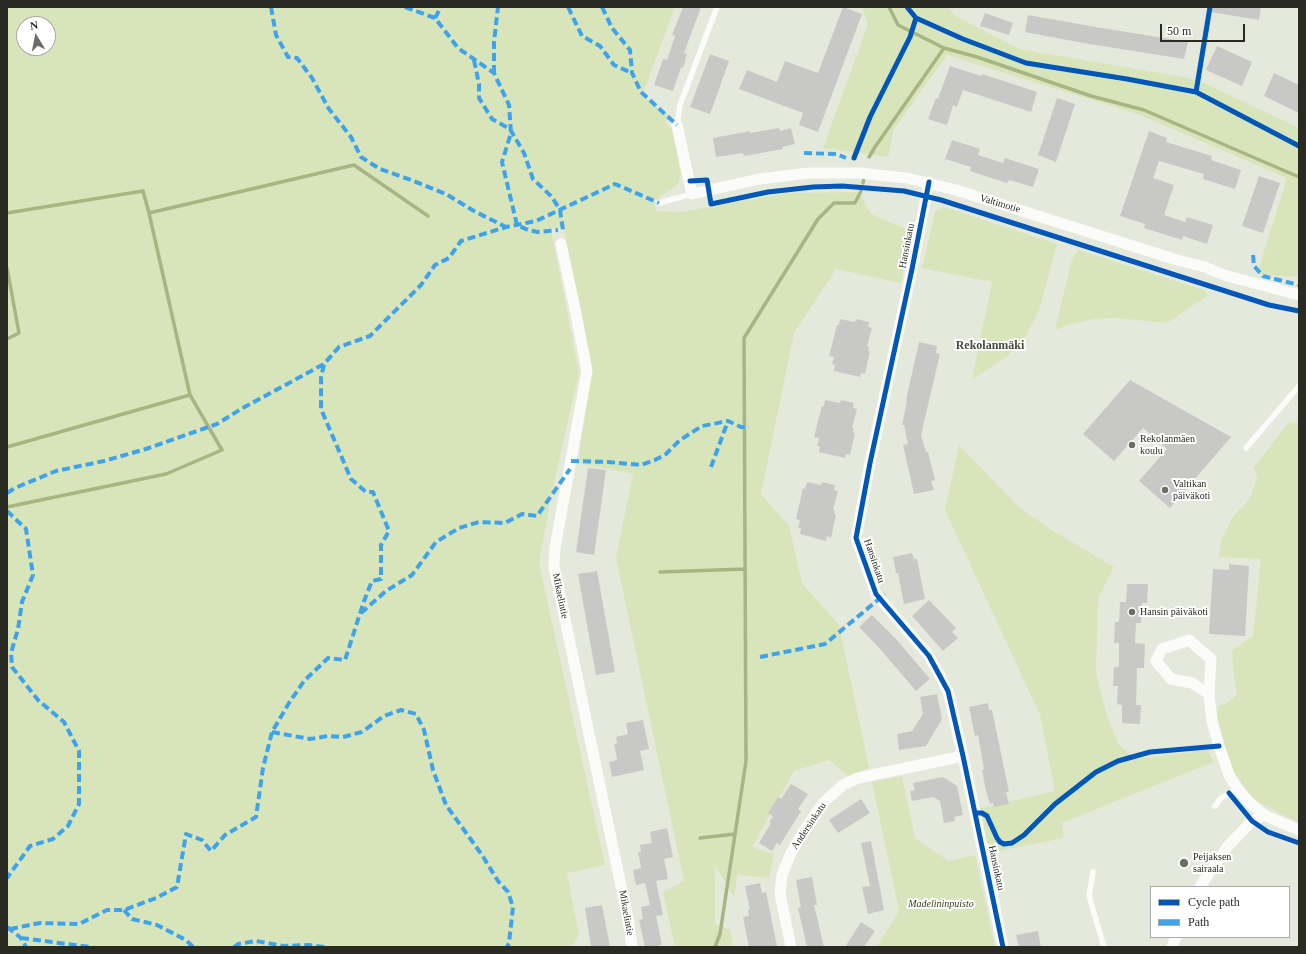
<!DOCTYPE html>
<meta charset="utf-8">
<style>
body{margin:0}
#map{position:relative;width:1306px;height:954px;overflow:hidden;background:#e5e9dc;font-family:Georgia,serif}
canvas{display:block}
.frame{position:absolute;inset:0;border:8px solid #292b23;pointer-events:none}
.legend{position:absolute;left:1150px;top:886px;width:140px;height:52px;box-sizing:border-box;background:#fff;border:1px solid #a9aaa7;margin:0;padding:5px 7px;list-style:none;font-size:12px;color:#292b23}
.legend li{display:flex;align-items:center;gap:8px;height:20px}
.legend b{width:20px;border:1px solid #a9aaa7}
.north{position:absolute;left:16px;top:16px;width:40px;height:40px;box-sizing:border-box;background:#fff;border:1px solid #a9aaa7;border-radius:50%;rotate:350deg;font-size:11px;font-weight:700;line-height:16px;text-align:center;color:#292b23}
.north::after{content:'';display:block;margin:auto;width:14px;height:18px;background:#6b6e64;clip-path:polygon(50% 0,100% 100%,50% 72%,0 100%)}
.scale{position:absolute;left:1160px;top:24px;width:85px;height:18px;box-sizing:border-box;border:2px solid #292b23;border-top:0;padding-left:5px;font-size:12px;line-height:14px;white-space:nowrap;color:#292b23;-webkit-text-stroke:3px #fff;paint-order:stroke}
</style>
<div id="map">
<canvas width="1306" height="954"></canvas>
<div class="frame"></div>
<ul class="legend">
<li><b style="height:5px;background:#0057b8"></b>Cycle path</li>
<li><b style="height:5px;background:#3ea3ea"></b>Path</li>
</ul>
<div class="north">N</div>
<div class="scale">50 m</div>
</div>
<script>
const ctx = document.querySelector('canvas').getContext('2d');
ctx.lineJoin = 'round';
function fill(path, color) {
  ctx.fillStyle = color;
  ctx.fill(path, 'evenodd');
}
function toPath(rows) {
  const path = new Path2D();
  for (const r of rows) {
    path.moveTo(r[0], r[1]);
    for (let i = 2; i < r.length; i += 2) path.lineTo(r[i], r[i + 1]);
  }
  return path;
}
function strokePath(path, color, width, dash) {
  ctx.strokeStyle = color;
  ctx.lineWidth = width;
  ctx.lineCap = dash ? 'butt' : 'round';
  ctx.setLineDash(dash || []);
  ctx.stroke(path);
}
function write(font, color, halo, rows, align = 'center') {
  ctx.font = font + ' Georgia,serif';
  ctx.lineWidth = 4;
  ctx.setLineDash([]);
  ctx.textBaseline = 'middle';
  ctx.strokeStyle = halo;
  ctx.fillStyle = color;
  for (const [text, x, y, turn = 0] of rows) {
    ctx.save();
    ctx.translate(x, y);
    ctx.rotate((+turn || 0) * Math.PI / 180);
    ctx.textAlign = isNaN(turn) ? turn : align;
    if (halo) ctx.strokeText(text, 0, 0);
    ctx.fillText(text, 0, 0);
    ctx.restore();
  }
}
const green = toPath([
 [7,7,675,7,642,96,670,116,665,122,672,130,681,174,678,184,654,201,656,211,680,212,789,193,859,192,871,214,911,231,901,283,836,269,794,333,761,494,789,526,802,583,839,625,869,768,848,776,829,760,794,771,752,847,774,854,769,878,738,875,738,872,734,897,715,865,715,924,730,930,733,947,675,947,663,892,684,881,616,558,633,474,578,463,592,368,563,226,551,229,579,373,551,496,539,563,605,865,567,873,579,935,571,947,7,947],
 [24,24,48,24,48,48,24,48],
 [862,7,947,7,957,17,1019,49,1189,78,1202,82,1299,128,1299,277,1257,274,1287,178,1140,115,947,55,894,129,888,157,823,148,868,24],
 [944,207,1057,244,1039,311,1025,338,1008,356,972,380,992,282,922,268,935,212],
 [1078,250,1204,290,1208,295,1167,323,1116,318,1093,319,1067,325,1055,330,1072,259],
 [1289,422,1299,423,1299,823,1253,799,1235,774,1227,752,1218,722,1217,707,1229,702,1237,694,1233,669,1232,650,1253,636,1261,559,1219,557,1221,542,1233,516,1249,500,1257,479,1254,467],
 [959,445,1019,507,1050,529,1114,567,1098,598,1096,672,1106,713,1118,744,1136,759,1208,750,1214,762,1062,823,1064,838,988,853,981,808,1055,791,1040,715,945,510],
 [902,776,915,838,949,861,975,855,995,947,877,947,899,911,872,782]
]);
const stream = toPath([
 [889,7,898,25,944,48],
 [869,157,875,147,944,48,977,57,1091,96,1144,110,1299,177],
 [863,183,864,178],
 [7,213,143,191,149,213],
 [7,268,19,333,7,339],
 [7,447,190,395,149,213,354,165,428,216],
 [7,507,166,474,222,450,190,395],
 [660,572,745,569],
 [700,838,735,834],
 [715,947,720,934,746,761,744,338,818,219,834,203,855,203,861,191]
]);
const building = toPath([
 [683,7,701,7,684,53,687,54,683,68,681,67,673,91,654,85,663,59,667,60,675,36,672,35],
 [843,7,862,14,818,132,799,125,803,113,739,89,747,70,777,82,785,61,818,73],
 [1211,7,1261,7,1259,20,1211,12],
 [985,13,1013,23,1009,35,980,26],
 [1028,15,1096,27,1188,42,1184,59,1083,43,1025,32],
 [1217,46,1252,62,1242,86,1206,70],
 [710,54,729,61,710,114,690,107],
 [950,66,981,76,982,74,1037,92,1031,112,963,90,957,107,953,105,947,125,928,119,936,98,938,99],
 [1274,73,1299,85,1299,113,1264,96],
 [1057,98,1075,104,1056,162,1038,155],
 [779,128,780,131,791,128,795,144,782,147,783,149,744,156,743,153,716,157,713,138,750,131,750,133],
 [1149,131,1167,138,1166,142,1212,156,1211,160,1241,170,1235,189,1203,179,1204,174,1159,161,1153,178,1174,185,1164,215,1185,222,1187,217,1213,225,1207,244,1183,236,1182,240,1144,228,1145,224,1120,216],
 [952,140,980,149,978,155,1003,163,1005,158,1039,169,1033,187,1009,180,1007,183,970,171,971,167,945,159],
 [1259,176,1280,183,1263,233,1242,226],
 [840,319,855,322,856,319,869,322,868,327,872,328,867,346,869,347,868,351,870,351,865,374,861,373,860,377,834,371,835,365,832,364,834,357,829,356,837,325,839,325],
 [919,342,937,346,936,353,940,354,921,435,926,452,928,452,935,480,931,481,934,490,914,494,903,445,908,444,904,425,902,425,907,401,906,400],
 [1130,380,1231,437,1170,508,1139,481,1167,449,1143,428,1114,461,1083,434],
 [825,400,840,403,841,400,854,403,853,408,857,409,852,428,854,428,853,432,855,433,850,455,846,454,845,458,819,452,820,446,817,446,819,438,814,437,822,406,824,406],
 [588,468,606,470,594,555,576,552],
 [807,482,821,485,822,482,835,485,834,490,838,491,833,510,835,510,834,514,836,515,831,538,827,536,826,541,800,534,801,528,798,528,800,520,796,519,803,488,805,489],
 [912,553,914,559,917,559,925,599,904,604,898,573,896,573,893,557],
 [1229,564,1249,566,1245,636,1209,634,1213,569,1229,570],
 [597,571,615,672,596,675,578,574],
 [1127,584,1148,584,1147,603,1142,603,1141,623,1136,623,1135,643,1145,644,1144,668,1137,668,1136,705,1141,705,1140,724,1122,723,1122,705,1117,704,1118,686,1113,686,1114,667,1119,667,1119,643,1114,643,1115,622,1119,622,1120,602,1126,602],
 [929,600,956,628,952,632,958,638,943,651,912,616],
 [872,615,897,640,930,679,916,691,881,650,859,627],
 [937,694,942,719,926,746,899,750,897,734,912,731,923,714,920,697],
 [988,703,989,710,992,710,1009,792,1006,792,1009,804,994,807,993,803,990,804,986,791,982,770,984,769,978,735,975,736,969,707],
 [643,720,649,749,640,751,644,770,612,777,609,762,617,760,614,744,617,743,616,737,628,734,626,723],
 [943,777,957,786,963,815,954,817,955,821,944,823,940,801,933,797,912,801,910,791,915,790,913,783],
 [791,784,808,794,798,809,801,811,780,845,777,843,772,851,759,843,771,823,769,822,773,816,768,813,778,797,781,799],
 [861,799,870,813,838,833,829,820],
 [667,828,673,857,664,859,668,879,656,881,663,915,656,916,662,945,659,945,659,947,645,947,639,920,643,919,641,907,650,905,645,883,636,885,633,870,641,868,638,852,641,852,640,845,652,843,650,832],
 [871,841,884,910,868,914,862,887,870,886,861,843],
 [812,877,817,905,814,905,824,947,807,947,798,908,801,907,796,880],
 [760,883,762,893,766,892,777,946,749,947,743,917,749,916,748,910,750,909,745,886],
 [602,905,610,947,591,947,585,908],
 [861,922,875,931,864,947,845,947],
 [1038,931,1041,947,1019,947,1016,935]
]);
const service = toPath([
 [677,125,680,105,717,7],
 [659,203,692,194],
 [1246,448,1299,386],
 [1215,806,1220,799,1237,788],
 [1093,872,1089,896,1104,947]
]);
const minor = toPath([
 [677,125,692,194,759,179,809,173,859,173,907,178,956,190,1177,260,1205,267,1224,275,1299,295],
 [929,182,912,269,870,463,856,538,876,594,929,656,948,691,963,756,1003,947],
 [561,244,575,309,587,371,555,548,554,567,629,924,632,947],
 [1209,694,1192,683,1171,679,1156,661,1162,649,1189,640,1211,659,1209,694,1212,721,1219,746,1229,775,1237,788,1250,803,1264,815,1299,830],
 [1200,887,1205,879,1228,846,1252,821,1264,815],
 [791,947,780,894,782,875,791,853,805,829,824,802,843,785,858,778,963,756],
 [1172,947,1176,937]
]);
const quiet = toPath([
 [271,7,276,35,288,57,297,58,312,78,329,109,351,137,361,157,380,169,411,180,446,194,474,211,506,227],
 [405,7,435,18,458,48,494,73,509,105,511,133,502,162,517,225,528,230,538,232,558,230],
 [568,7,582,36,600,46,614,65,632,73],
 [602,7,612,28,630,50,632,73,641,92,677,125],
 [435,18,441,7],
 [474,60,479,84,479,98,492,119,510,129,524,153,533,179,552,197,560,210,563,230],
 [494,73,494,42,498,7],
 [804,153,836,154,846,158],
 [1253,255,1254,266,1263,276,1299,285],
 [571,461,608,462,641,465,655,460,666,454,680,440,702,426,728,421,741,427,749,427],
 [711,467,728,421],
 [7,493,15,488,56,471,104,461,146,449,217,424,241,409,324,364,339,347,370,336,421,285,435,265,449,258,461,241,506,227,536,221,615,184,659,203],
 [7,511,26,529,33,575,22,602,18,629,11,653,12,667,38,700,64,722,79,751,79,804,68,826,53,839,30,846,7,878],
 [361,613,386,591,412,575,436,542,459,528,479,522,505,523,522,514,537,516,570,469],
 [760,657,825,644,885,594],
 [272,732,310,739,328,736,343,737,362,732,384,716,401,710,416,714,424,730,433,770,446,805,482,855,498,881,508,892,513,907,509,943,507,947],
 [124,910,132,919,157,925,186,940,193,947],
 [7,927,21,938,26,947],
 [10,929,40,923,79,924,107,910,124,910,156,898,177,887,186,834,202,840,211,851,225,835,256,817,263,768,272,732,289,703,304,681,328,658,345,660,364,601,372,581,381,579,381,545,389,531,373,492,366,492,351,479,321,409,321,378,324,364],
 [21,938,90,947],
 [234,947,238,944,256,941,284,946,309,945,325,947]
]);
const cycleway = toPath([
 [907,7,916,18,963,39,1026,63,1127,79,1196,92,1299,146],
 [1196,92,1210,7],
 [854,158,870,117,910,37,916,18],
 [690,181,707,180,711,204,768,192,813,187,842,186,904,191,941,200,1269,305,1299,311],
 [929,182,912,269,870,463,856,538,876,594,929,656,948,691,963,756,1003,947],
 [1229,793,1252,821,1268,832,1299,843],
 [975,813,982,813,987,816,997,838,1000,842,1004,844,1012,843,1024,835,1055,804,1096,772,1118,761,1150,752,1219,746]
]);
const markers = [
 [1132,445,4,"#6b6e64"],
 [1165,490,4,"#6b6e64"],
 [1132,612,4,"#6b6e64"],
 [1184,863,5,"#6b6e64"]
];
const streetNames = [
 ["Valtimotie",1000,204,17],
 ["Hansinkatu",907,246,-79],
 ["Hansinkatu",874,561,71],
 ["Mikaelintie",560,596,78],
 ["Andersinkatu",809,826,-56],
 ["Hansinkatu",996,868,78],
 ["Mikaelintie",626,913,80]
];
const poiNames = [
 ["Rekolanmäen",1140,439],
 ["koulu",1140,451],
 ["Valtikan",1173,484],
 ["päiväkoti",1173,496],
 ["Hansin päiväkoti",1140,612],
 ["Peijaksen",1193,857],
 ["sairaala",1193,869]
];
const parkNames = [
 ["Madelininpuisto",941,904]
];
const quarterNames = [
 ["Rekolanmäki",990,346]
];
fill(green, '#d8e5ba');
strokePath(stream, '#a7b583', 3.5);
fill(building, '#c8c9c7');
strokePath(service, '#fbfcfa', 5.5);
strokePath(minor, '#fbfcfa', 11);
strokePath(quiet, '#3ea3ea', 4, [8, 4]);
strokePath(cycleway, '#0057b8', 5);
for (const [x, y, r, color] of markers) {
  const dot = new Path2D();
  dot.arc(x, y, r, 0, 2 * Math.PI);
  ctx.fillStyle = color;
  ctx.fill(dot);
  strokePath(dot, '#fff', 1.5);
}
write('10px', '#292b23', '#fff', streetNames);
write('10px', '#292b23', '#fff', poiNames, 'left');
write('italic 10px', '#333f0e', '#fff', parkNames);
write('bold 12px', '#464c3a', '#fff', quarterNames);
</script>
